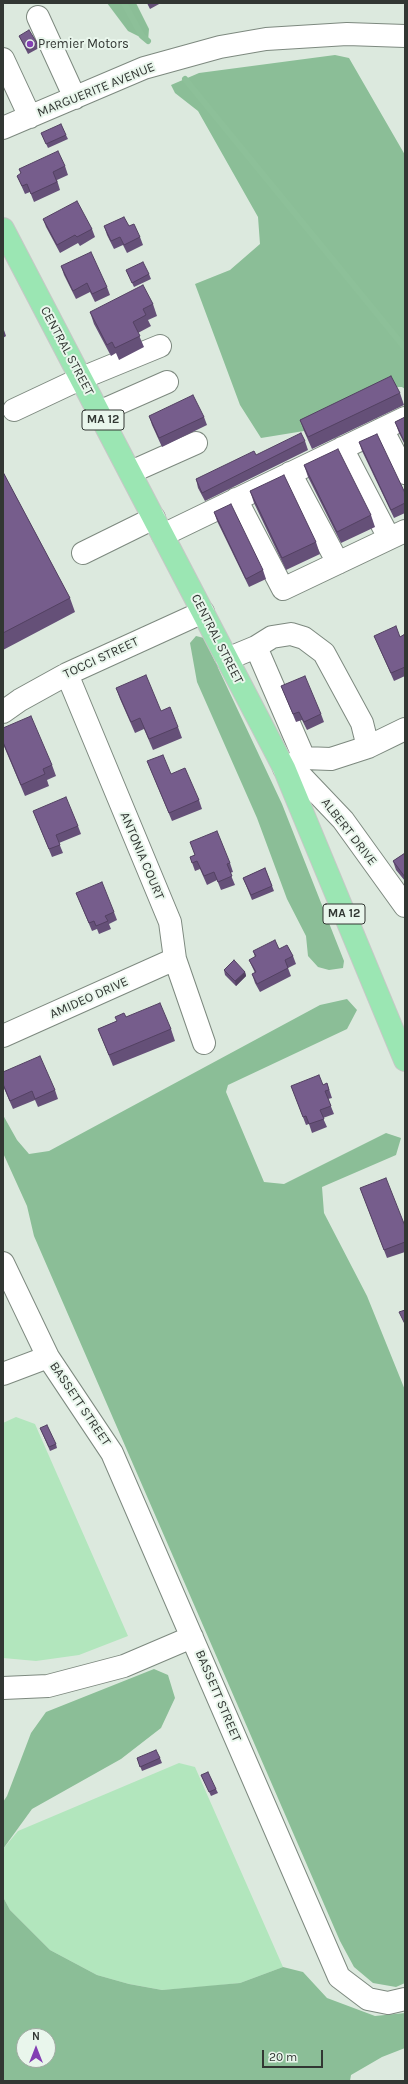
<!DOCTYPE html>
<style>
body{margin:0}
#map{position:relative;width:408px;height:2084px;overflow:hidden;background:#dce9de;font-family:Karla,sans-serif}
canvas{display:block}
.frame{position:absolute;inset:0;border:4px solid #323733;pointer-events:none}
.north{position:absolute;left:16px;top:2028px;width:40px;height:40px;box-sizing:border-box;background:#e9f6ec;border:1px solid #a0aaa2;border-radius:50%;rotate:0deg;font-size:11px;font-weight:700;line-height:16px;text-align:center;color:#323733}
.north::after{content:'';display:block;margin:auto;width:14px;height:18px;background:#833fb3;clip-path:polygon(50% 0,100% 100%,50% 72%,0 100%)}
.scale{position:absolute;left:262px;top:2050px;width:61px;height:18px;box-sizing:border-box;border:2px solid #323733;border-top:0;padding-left:5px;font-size:12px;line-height:14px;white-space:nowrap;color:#323733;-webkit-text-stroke:3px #e9f6ec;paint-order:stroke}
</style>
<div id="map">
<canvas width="408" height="2084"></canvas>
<div class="frame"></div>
<div class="north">N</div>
<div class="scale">20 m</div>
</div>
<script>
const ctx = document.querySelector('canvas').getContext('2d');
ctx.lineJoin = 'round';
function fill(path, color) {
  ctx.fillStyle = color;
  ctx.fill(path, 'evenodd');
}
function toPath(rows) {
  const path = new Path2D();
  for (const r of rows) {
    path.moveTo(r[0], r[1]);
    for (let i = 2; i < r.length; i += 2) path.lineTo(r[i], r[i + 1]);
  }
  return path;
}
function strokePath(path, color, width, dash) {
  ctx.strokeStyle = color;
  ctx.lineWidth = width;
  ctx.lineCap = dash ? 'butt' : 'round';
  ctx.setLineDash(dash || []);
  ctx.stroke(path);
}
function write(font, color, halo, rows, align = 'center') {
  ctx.font = font + ' Karla,sans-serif';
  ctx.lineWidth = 4;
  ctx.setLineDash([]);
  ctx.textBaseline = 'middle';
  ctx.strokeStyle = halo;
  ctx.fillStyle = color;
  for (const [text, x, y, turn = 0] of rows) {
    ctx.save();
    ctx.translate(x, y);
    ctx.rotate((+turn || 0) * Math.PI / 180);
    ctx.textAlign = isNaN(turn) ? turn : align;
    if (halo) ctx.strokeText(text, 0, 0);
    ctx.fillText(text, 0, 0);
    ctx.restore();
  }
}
const green = toPath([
 [16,1417,35,1424,128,1636,79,1655,36,1661,3,1658,3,1423],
 [179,1763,195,1767,283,1967,240,1983,212,1986,162,1990,129,1984,97,1975,50,1950,10,1910,3,1897,3,1849,18,1831]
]);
const forest = toPath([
 [107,3,136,3,149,29,148,41,128,31],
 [335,55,349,58,405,155,405,389,402,387,395,387,304,431,261,438,240,405,195,284,230,270,260,244,258,217,198,111,175,93,171,85,199,73],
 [196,636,204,638,282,804,344,961,343,968,329,970,318,967,308,956,306,936,287,899,257,818,197,682,190,643],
 [347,999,357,1010,347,1029,228,1085,226,1092,264,1182,284,1184,386,1133,401,1138,396,1155,322,1187,324,1213,367,1296,405,1390,405,1983,396,1987,373,1983,354,1967,340,1941,34,1236,27,1206,3,1153,3,1115,17,1140,29,1154,49,1151,320,1005],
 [154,1669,168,1675,175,1698,161,1728,121,1759,32,1809,3,1849,3,1802,7,1796,31,1733,46,1712],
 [3,1897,10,1910,50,1950,97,1975,129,1984,162,1990,240,1983,283,1967,303,1972,327,1998,375,2016,405,2013,405,2048,382,2057,351,2075,350,2081,3,2081],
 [24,2036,48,2036,48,2060,24,2060]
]);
const stream = toPath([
 [124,3,142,36,148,41],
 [185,79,405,348]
]);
const minor = toPath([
 [38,17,75,98],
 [3,59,30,117],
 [3,128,144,68,220,47,266,39,347,34,405,36],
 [14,410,82,378,160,346],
 [99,412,167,382],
 [382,429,405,473],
 [342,448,389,538],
 [131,472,196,443],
 [290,473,338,563],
 [236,499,283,589,405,531],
 [163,535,405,418],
 [83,553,154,518],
 [256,647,272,637,291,634,304,638,324,653,362,723,368,747],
 [227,659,256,647,304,758],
 [67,674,170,922,175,959,204,1043],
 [3,712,20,700,67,674,203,612],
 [291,765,304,758,331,759,368,747,405,729],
 [284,768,303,778,343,820,405,906],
 [3,1036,175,959],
 [3,1263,48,1357,112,1453,339,1977,368,1999,388,2003,405,1999],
 [3,1374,48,1357],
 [3,1688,48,1686,124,1666,192,1637]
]);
const major = toPath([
 [3,229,284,768,405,1060]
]);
const wall = toPath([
 [147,3,161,3,150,9],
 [19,36,37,43,39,48,28,54],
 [41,133,66,135,68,139,48,148],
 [65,166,68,175,57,180,60,190,34,202,30,192,25,194,17,176,21,174,19,169],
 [43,219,92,229,95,237,80,246,78,243,60,253,46,227],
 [104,226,129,226,140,237,143,245,127,253,123,245,114,249,107,235],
 [61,266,107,287,110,295,95,302,90,292,76,299,64,275],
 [126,270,149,274,151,279,134,287],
 [153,304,157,316,148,320,151,326,138,333,144,347,119,360,116,353,111,356,94,324,90,312],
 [3,327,6,336,3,338],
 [400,393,404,405,312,449,304,431,300,420],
 [149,416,204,417,207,425,162,447,152,425],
 [405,417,405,445,399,433,395,422],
 [305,441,308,450,205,501,198,488,196,479],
 [359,442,405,493,405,513,394,518,362,451],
 [304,465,371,515,375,527,341,543,308,477],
 [3,472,70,598,75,612,3,650],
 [250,491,316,542,320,554,286,570,254,503],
 [214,512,263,570,266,579,249,587,217,521],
 [405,634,405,676,394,681,374,636,400,637],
 [281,686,321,714,324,722,307,730,302,720,296,722],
 [116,688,161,711,178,727,182,738,153,750,144,729,135,733,120,699],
 [3,728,52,765,56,776,47,780,49,786,25,796,3,744],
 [147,761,199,800,202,809,172,821],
 [33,811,78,826,81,834,59,843,63,853,52,857],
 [190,842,230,863,233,872,230,873,235,885,221,890,217,880,207,885,200,869,195,871,190,857,195,855],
 [405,853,405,881,396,870,393,861],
 [265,868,274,891,252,900,243,878],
 [76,893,114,912,117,920,109,924,111,929,99,934,97,929,92,931],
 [279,949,293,956,296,964,288,968,291,976,260,992,255,983,252,974,255,973,249,960,255,957,253,951],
 [224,970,245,972,246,976,236,986,225,975],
 [126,1017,171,1029,175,1041,113,1066,98,1029],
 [3,1072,55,1090,58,1099,38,1107,35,1100,13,1109,3,1086],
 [327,1083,332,1098,328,1099,334,1114,323,1118,327,1127,312,1133,309,1124,306,1125,291,1086,323,1085],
 [360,1188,405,1226,405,1252,387,1258],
 [40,1428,56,1444,57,1448,50,1451],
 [137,1758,160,1758,162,1763,142,1771],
 [201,1775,216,1789,218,1793,211,1796]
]);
const shadedWall = toPath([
 [245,972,246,976,236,986,235,981]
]);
const building = toPath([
 [29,30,37,43,27,50,19,36,29,30],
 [61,124,66,135,46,144,41,133,61,124],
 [58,151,65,166,53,172,57,182,31,194,27,184,22,186,17,176,21,173,19,169,58,151],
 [77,201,92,229,77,237,75,235,57,245,43,219,77,201],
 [124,217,129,226,134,224,140,237,124,245,120,237,111,241,104,226,124,217],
 [91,252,107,287,92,294,87,283,73,291,61,266,91,252],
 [143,262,149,274,132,283,126,270,143,262],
 [143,285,153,304,143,309,146,315,133,322,140,336,115,348,112,342,107,345,90,312,143,285],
 [391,376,400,393,308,437,300,420,391,376],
 [193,395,204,417,159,438,149,416,193,395],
 [405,417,405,443,395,422,405,417],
 [301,433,305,441,202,493,196,479,254,451,256,455,301,433],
 [377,434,405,493,405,503,391,510,359,442,377,434],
 [338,449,371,515,337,532,304,465,338,449],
 [3,472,70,598,3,633,3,472],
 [284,475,316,542,282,558,250,491,284,475],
 [231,504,263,570,246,579,214,512,231,504],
 [396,626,400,637,405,634,405,667,391,673,374,636,396,626],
 [146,675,161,711,170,707,178,727,149,739,140,718,131,722,116,688,146,675],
 [305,676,321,714,304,722,299,712,293,714,281,686,305,676],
 [31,716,52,765,43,769,45,774,21,785,3,742,3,728,31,716],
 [163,755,171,774,185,768,199,800,169,813,147,761,163,755],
 [66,797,78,826,56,835,60,845,49,849,33,811,66,797],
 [217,831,230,863,227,864,232,876,218,882,214,872,204,876,197,861,192,863,190,857,195,855,190,842,217,831],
 [405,853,405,877,393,861,405,853],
 [265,868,272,886,251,895,243,878,265,868],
 [102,882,114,912,105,916,108,921,96,926,94,921,89,923,76,893,102,882],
 [275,940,279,949,287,945,293,956,285,960,288,968,257,984,252,974,256,972,249,960,256,956,253,951,275,940],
 [234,960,245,972,235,981,224,970,234,960],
 [160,1003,171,1029,109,1055,98,1029,117,1021,115,1017,124,1013,126,1017,160,1003],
 [40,1056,55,1090,35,1099,32,1091,10,1101,3,1084,3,1072,40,1056],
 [319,1075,323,1085,327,1083,329,1090,325,1091,331,1106,320,1110,324,1119,309,1124,306,1116,303,1117,291,1086,319,1075],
 [386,1178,405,1226,405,1242,384,1250,360,1188,386,1178],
 [405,1310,405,1324,399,1312,405,1310],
 [47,1425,56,1444,49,1447,40,1428,47,1425],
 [156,1750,160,1758,140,1767,137,1758,156,1750],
 [208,1772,216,1789,209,1792,201,1775,208,1772]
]);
const markers = [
 [30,44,4,"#833fb3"]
];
const shields = [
 [103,420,42],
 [344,914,42]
];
const shieldNames = [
 ["MA 12",103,420],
 ["MA 12",344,914]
];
const poiNames = [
 ["Premier Motors",38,44]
];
const streetNames = [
 ["MARGUERITE AVENUE",96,90,-22],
 ["CENTRAL STREET",67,351,62],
 ["CENTRAL STREET",217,639,63],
 ["TOCCI STREET",101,658,-25],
 ["ALBERT DRIVE",349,832,52],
 ["ANTONIA COURT",142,856,67],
 ["AMIDEO DRIVE",89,998,-24],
 ["BASSETT STREET",80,1404,56],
 ["BASSETT STREET",218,1696,67]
];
fill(green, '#b2e6bd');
fill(forest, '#8bbe97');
strokePath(stream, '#8dc099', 6);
strokePath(minor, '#7d897f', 24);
strokePath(major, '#c6c7c6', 24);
strokePath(minor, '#fff', 22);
strokePath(major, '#9be6b3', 22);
fill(wall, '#655078');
fill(shadedWall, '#534162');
fill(building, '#765d8c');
strokePath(building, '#534162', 1);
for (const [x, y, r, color] of markers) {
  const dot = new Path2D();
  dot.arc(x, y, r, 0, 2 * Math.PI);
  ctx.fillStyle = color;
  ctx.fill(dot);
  strokePath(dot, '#e9f6ec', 1.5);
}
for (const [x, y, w] of shields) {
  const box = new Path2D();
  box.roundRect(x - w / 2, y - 10, w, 20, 3);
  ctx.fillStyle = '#e9f6ec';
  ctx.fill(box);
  strokePath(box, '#323733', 1);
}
write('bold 12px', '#323733', null, shieldNames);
write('13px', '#323733', '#e9f6ec', poiNames, 'left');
write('13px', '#323733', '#e9f6ec', streetNames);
</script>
